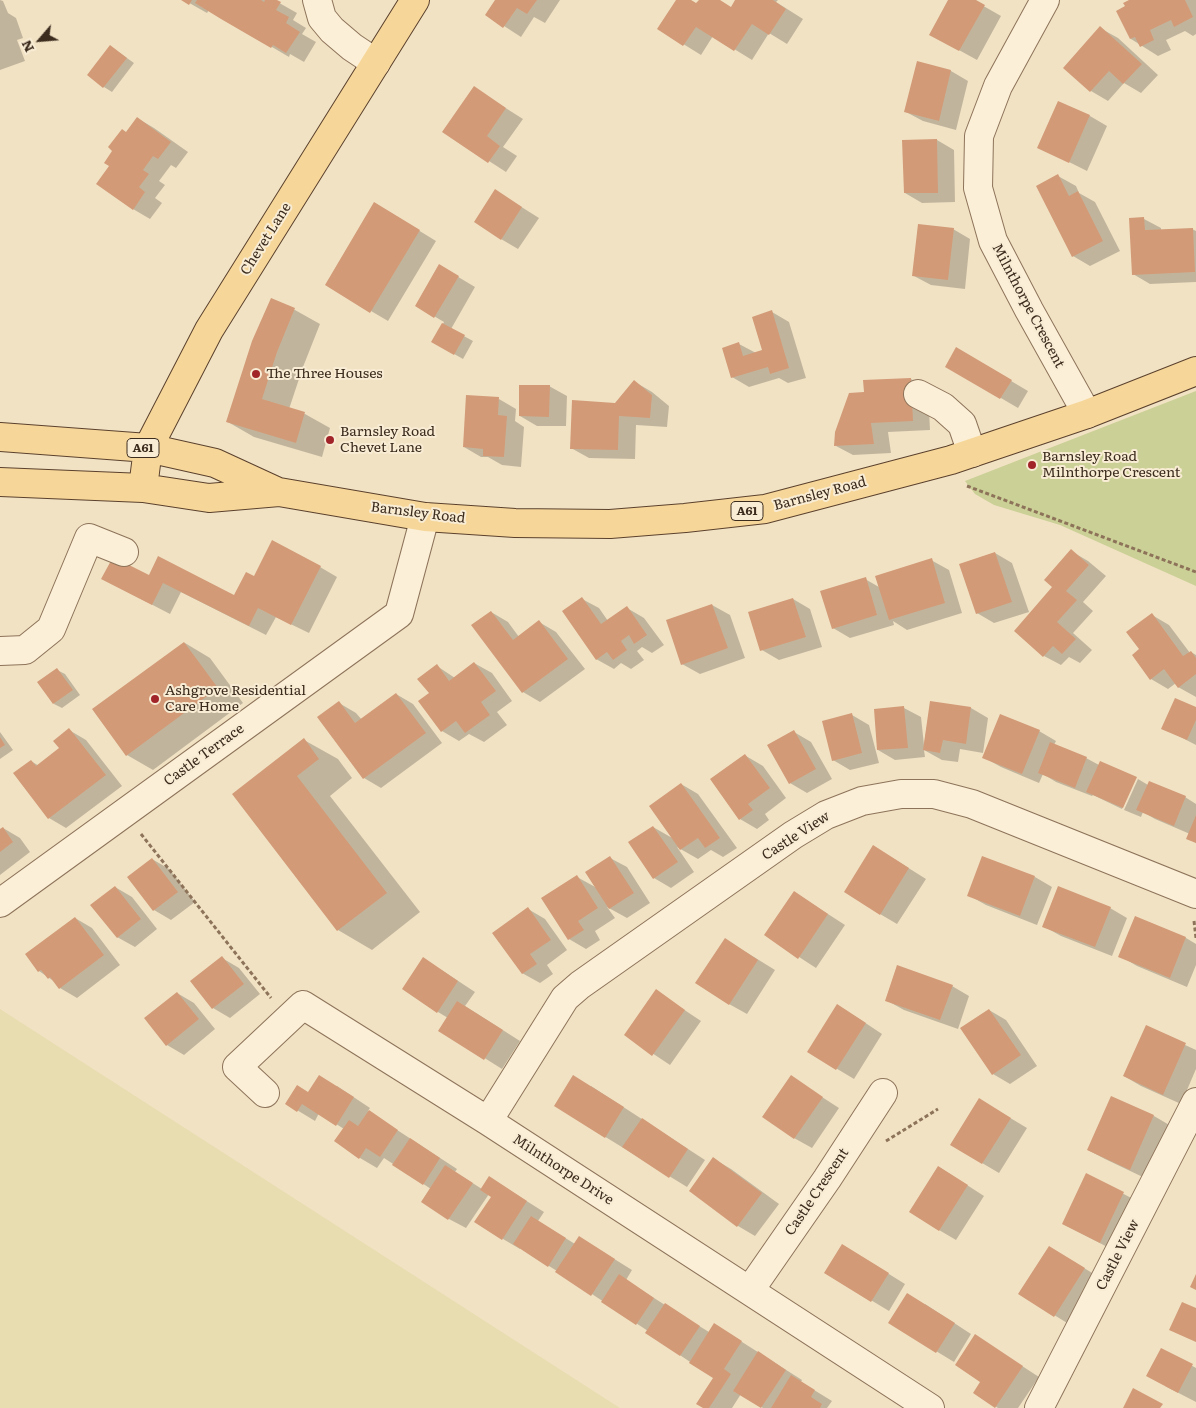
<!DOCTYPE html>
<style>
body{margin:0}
#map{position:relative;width:1196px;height:1408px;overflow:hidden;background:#f1e2c4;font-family:Literata,serif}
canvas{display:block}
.north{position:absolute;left:15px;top:15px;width:50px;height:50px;-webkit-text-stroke:4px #f8ecd4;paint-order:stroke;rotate:243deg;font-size:14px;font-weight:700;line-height:20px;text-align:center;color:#3c2c1e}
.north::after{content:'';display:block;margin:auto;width:18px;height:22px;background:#3c2c1e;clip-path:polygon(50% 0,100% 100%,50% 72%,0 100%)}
</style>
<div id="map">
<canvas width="1196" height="1408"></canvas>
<div class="north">N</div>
</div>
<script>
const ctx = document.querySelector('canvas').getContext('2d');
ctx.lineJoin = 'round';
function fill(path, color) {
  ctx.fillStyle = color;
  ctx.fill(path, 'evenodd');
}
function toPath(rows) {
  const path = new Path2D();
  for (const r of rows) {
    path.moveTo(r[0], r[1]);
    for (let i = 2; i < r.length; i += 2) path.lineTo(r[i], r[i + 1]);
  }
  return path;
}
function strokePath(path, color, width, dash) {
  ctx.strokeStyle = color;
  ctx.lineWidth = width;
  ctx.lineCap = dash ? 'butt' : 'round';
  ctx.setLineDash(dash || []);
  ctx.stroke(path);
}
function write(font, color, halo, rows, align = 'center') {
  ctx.font = font + ' Literata,serif';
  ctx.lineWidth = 4;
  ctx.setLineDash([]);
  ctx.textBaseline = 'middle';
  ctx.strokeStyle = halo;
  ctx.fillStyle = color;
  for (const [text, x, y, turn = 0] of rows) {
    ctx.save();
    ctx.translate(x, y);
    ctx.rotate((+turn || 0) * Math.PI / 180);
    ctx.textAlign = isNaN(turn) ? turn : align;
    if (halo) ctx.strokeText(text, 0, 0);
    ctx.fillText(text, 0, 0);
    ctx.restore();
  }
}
const farmland = toPath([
 [0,1009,620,1408,0,1408]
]);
const green = toPath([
 [1196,391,1196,586,1060,525,994,505,975,494,965,481]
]);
const shadow = toPath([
 [0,0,3,1,8,13,16,18,23,38,17,40,25,61,0,70],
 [184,0,274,0,297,13,293,20,306,28,302,34,316,42,304,62,290,54,289,57,209,10,207,13],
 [497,0,560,0,545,23,534,17,521,37,487,15],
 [677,0,690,0,697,4,700,0,719,0,731,8,736,0,778,0,776,2,803,19,787,44,769,33,752,60,713,36,701,55,659,29],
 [950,0,973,0,1001,16,977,60,948,44],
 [1132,0,1196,0,1196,34,1193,36,1185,31,1166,40,1171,50,1158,56,1131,39,1126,7],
 [1100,28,1118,38,1158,75,1141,93,1124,83,1108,101,1091,91],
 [110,46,134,63,112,92,104,87],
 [918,62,951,71,968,81,956,130,923,121,906,112],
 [474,88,523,119,503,147,517,156,506,172,444,132],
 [1059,103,1090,116,1107,126,1087,171,1039,147],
 [137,118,154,128,188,152,176,168,171,165,159,181,165,185,155,198,162,203,150,219,133,209,111,166,126,133],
 [937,140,954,150,955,202,922,203,905,193],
 [1058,176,1076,186,1079,193,1095,202,1120,251,1090,266,1073,256],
 [512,201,539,218,518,249,501,239],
 [392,214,436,241,388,321,371,311],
 [1130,219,1144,219,1161,228,1161,230,1192,229,1196,231,1196,282,1150,284,1133,274],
 [953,229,970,239,965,289,931,285,914,276],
 [440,266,475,287,451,329,473,341,463,359,433,342,444,322,417,306],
 [272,299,295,310,320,324,303,367,289,409,305,414,330,428,322,457,254,437,228,422],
 [772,312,789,322,806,378,788,383,779,378,749,387,732,377,739,344,756,353,764,351],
 [957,349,1028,391,1018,408,946,366],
 [911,379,928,389,930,430,888,432,891,453,853,455,836,446,865,394],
 [635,382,652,392,669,406,667,427,636,425,635,459,589,458,571,448,616,404],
 [549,386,567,396,566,426,537,426,520,416],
 [499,399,516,409,515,421,524,427,521,467,502,465,488,457,481,457,464,447],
 [1071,551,1088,561,1106,576,1083,602,1093,611,1073,633,1092,650,1080,663,1069,657,1061,665,1044,656,1054,587],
 [995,553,1012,563,1029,612,994,623,977,613],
 [931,560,949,570,962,613,907,630,893,621,894,625,850,638,833,628,865,579,879,587],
 [320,567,337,577,309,633,276,617,266,635,181,592,170,614,120,588,149,577,235,596,254,577],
 [582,599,599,608,608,621,627,608,644,618,664,645,652,653,642,647,637,651,644,660,631,669,621,663,614,669,596,659],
 [793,599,810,609,822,647,779,660,762,650],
 [712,605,730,615,745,658,700,674,682,664],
 [491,612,508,622,519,637,539,622,556,632,585,669,540,702,523,692,473,626],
 [1152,615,1169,625,1190,653,1191,652,1196,655,1196,697,1178,687,1176,683,1168,689,1151,679,1141,650],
 [185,643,210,658,243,703,153,770,127,755],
 [474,663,492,673,512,701,497,712,507,725,484,742,469,734,459,741,442,731,430,693,437,666,455,678],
 [57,670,65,674,80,695,62,708,54,704],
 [396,694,413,704,442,743,381,788,364,778,339,703,356,713,362,720],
 [931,702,971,708,988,718,983,753,960,749,958,762,942,760,924,750,925,757,895,760,878,750,904,708,921,717,924,745],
 [1196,708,1196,745,1163,728],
 [852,715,869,725,879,763,850,770,833,760],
 [69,730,86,740,122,786,66,828,49,818,31,761,39,766,61,749],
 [1039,731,1056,741,1054,745,1086,758,1099,765,1135,778,1122,809,1093,795,1092,796,1056,782,1043,774,1039,783,1001,767,983,757],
 [0,732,13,750,0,759],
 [794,732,811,742,832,779,807,793,790,783],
 [304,740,338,759,352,778,330,796,420,912,372,950,338,930,234,794],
 [746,756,763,766,786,798,765,814,769,820,757,829,740,819],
 [1138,779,1148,785,1185,797,1196,804,1196,843,1188,838,1190,834,1155,819,1143,812,1141,817,1124,810],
 [681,784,698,794,737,848,723,857,711,850,698,859,677,847,694,872,671,888,654,878,653,827,674,839],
 [3,828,20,838,30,852,0,875,0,831],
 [891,857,926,879,897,924,880,914],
 [610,858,627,867,650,903,627,918,607,907,615,918,595,931,600,940,586,949,569,939,577,877,597,888],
 [152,859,169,869,195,902,171,920,154,910,129,878],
 [1035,877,1052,887,1037,925,986,905,968,895],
 [115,887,132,897,157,929,135,947,117,937],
 [794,892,845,925,816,968,765,935],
 [1110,908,1127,918,1112,956,1061,936,1043,926],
 [528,909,545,919,567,950,547,965,553,974,540,983,522,973],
 [75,918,92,928,120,965,77,998,60,988,55,982,39,971],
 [1136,918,1186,938,1196,944,1196,965,1187,987,1137,966,1120,956],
 [725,939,775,970,747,1014,729,1004],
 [222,958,239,968,260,994,230,1018,213,1008],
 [440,969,475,992,465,1006,520,1041,502,1069,440,1030,448,1018,438,1012],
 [952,986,969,996,958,1029,904,1010,886,1000],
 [656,991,701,1021,670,1065,625,1035],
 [177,993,194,1003,215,1029,184,1055,167,1045],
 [989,1010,1006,1020,1037,1066,1010,1084,993,1074],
 [855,1016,882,1034,854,1079,809,1052],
 [1146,1027,1196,1050,1196,1069,1181,1104,1141,1086,1124,1076],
 [791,1077,839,1108,812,1148,794,1138],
 [337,1086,370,1108,368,1111,457,1169,455,1172,482,1189,506,1188,544,1212,538,1221,575,1244,579,1237,632,1270,626,1280,665,1305,709,1332,731,1335,802,1380,801,1382,832,1401,827,1408,763,1408,741,1394,732,1408,705,1408,714,1378,647,1333,648,1331,557,1271,520,1248,520,1249,503,1239,492,1196,489,1194,466,1228,449,1219,431,1189,384,1158,377,1168,360,1158,336,1141,344,1129,319,1113,315,1121,287,1104,309,1093],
 [591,1086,705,1160,687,1187,555,1106],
 [1112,1098,1154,1116,1171,1126,1147,1179,1105,1159,1088,1150],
 [997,1110,1027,1128,999,1173,982,1163],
 [714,1159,731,1169,779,1204,755,1236,738,1226,691,1191],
 [939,1167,984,1196,956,1240,939,1230],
 [1087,1175,1141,1203,1117,1252,1063,1224],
 [860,1256,905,1284,889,1311,826,1273],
 [1066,1257,1102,1279,1072,1326,1020,1294],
 [925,1304,971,1334,954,1362,890,1323],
 [976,1336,1039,1377,1018,1408,998,1408,975,1392,982,1382],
 [1161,1349,1196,1368,1196,1402,1165,1386]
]);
const building = toPath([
 [181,0,192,0,189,5],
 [197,0,261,0,264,2,265,0,277,0,281,2,276,10,289,17,286,23,300,32,286,53,273,45,271,48,221,19,195,3],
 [495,0,537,0,527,14,517,8,503,28,485,15],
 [676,0,691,0,696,3,699,0,720,0,731,7,735,0,773,0,786,9,769,35,752,24,734,51,696,27,683,46,657,29],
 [948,0,976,0,985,5,959,51,929,35],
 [1129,0,1185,0,1193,17,1174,27,1171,20,1150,30,1154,40,1140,47,1135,37,1130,39,1116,11,1125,6,1123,3],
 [1100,26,1142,64,1123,84,1109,71,1090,92,1063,68],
 [110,45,127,58,103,88,87,75],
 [917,61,951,70,939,121,904,112],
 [474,86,506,108,487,136,500,146,488,163,442,132],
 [1058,101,1090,115,1069,163,1037,148],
 [137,117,171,142,158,159,153,156,143,170,149,174,139,187,145,192,133,210,96,184,109,166,104,163,112,151,108,147,122,129,126,132],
 [937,139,938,193,904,193,902,140],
 [1058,174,1069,196,1078,191,1103,241,1072,257,1036,186],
 [495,189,522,207,501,240,474,222],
 [374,202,420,230,370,313,325,285],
 [1144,217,1145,230,1193,228,1195,272,1132,275,1129,218],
 [918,224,954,228,948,280,912,276],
 [439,264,459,276,434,318,415,306],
 [271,298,295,308,277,352,262,399,305,412,296,443,226,422,252,341],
 [772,310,789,368,770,374,768,367,731,378,722,348,739,342,743,356,762,350,752,317],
 [442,323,465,335,454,355,431,342],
 [956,347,1012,380,1000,399,945,367],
 [911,378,913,421,871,423,874,444,834,446,835,432,849,393,864,392,863,380],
 [634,380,652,395,650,418,619,416,618,450,570,449,572,400,615,403],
 [519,385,550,385,549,417,519,416],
 [466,395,499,397,498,415,507,416,504,457,483,456,483,449,463,447],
 [272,540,321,566,291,625,258,608,249,626,163,583,152,605,101,579,113,557,149,575,158,556,234,595,246,572,254,576],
 [1071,549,1089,565,1066,591,1077,600,1057,622,1076,639,1062,654,1053,646,1043,657,1014,631,1052,587,1044,580],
 [995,552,1012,602,976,614,959,564],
 [932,558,945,603,889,620,875,576],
 [866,577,877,615,832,629,820,591],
 [582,597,601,624,627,606,647,635,634,644,629,635,621,641,627,650,613,660,607,652,596,660,562,611],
 [793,598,806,637,760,651,748,612],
 [712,604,728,648,681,665,666,620],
 [491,611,513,640,539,620,568,659,522,693,471,625],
 [1152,613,1183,656,1191,651,1196,658,1196,674,1178,688,1164,669,1150,680,1132,655,1139,649,1126,632],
 [184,642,218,688,126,756,92,709],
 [474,662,496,691,481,702,490,715,465,733,456,721,441,732,418,701,429,693,417,679,437,664,449,681],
 [57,668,73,690,53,704,37,682],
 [396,693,426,733,363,779,317,717,339,701,355,723],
 [1175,698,1196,707,1196,720,1187,740,1161,729],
 [930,701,971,707,966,744,943,740,940,753,923,750],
 [904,706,908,748,877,750,874,709],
 [852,713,862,753,832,761,822,721],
 [1000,714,1040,730,1022,774,982,758],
 [69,728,106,775,48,819,13,773,31,760,36,766,59,748,53,741],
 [794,730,816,769,789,784,767,745],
 [0,737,5,745,0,748],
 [304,738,319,759,297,776,387,893,337,931,232,794],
 [1050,742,1087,757,1075,788,1038,773],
 [745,754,770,788,748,804,753,810,739,820,710,779],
 [1100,761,1137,777,1123,808,1086,792],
 [1149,781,1186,796,1174,826,1136,810],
 [681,783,720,838,705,848,698,838,680,850,649,806],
 [1196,815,1196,843,1186,839],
 [653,826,678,862,653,879,628,842],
 [3,827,13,842,0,852,0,829],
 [873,845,909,868,880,915,844,892],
 [610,856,634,893,609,909,585,872],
 [982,856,1035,876,1020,916,967,896],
 [152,858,178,892,153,911,127,877],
 [577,875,598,908,578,921,584,930,568,940,541,898],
 [115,886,141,919,117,938,90,905],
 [1058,886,1111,907,1095,947,1042,927],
 [794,891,828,914,798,959,764,935],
 [528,907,551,940,530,954,537,964,522,974,492,933],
 [1135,916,1186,937,1170,978,1118,957],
 [75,917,104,955,59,989,50,977,48,979,41,970,38,972,25,954],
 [725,938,758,960,729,1005,695,983],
 [222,956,244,984,212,1009,190,981],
 [423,957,458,981,437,1013,402,989],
 [897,965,953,985,940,1020,885,1001],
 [656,989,685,1010,652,1056,624,1035],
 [177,992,199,1019,166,1046,144,1018],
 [457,1001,503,1030,484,1060,438,1031],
 [837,1004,866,1023,836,1070,807,1052],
 [989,1009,1021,1055,992,1075,960,1028],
 [1146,1025,1186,1043,1163,1095,1123,1076],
 [319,1075,354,1097,336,1126,302,1104,297,1112,285,1104,297,1085,308,1092],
 [573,1075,624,1107,605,1138,554,1106],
 [791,1075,823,1097,794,1139,762,1117],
 [1111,1096,1154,1115,1130,1170,1087,1150],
 [979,1098,1011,1118,982,1164,950,1145],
 [369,1110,398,1130,380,1157,366,1148,359,1159,334,1141,349,1120,358,1126],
 [642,1118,688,1149,669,1178,622,1147],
 [410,1138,440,1158,423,1185,392,1165],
 [713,1157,762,1193,737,1227,689,1191],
 [445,1165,473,1183,448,1220,421,1202],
 [938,1166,968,1185,939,1231,909,1212],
 [1086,1173,1124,1192,1100,1243,1062,1224],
 [489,1176,527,1201,502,1240,474,1222,491,1197,480,1190],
 [531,1216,566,1238,548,1267,513,1244],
 [579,1236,615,1259,591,1296,555,1272],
 [842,1244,889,1273,871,1302,824,1273],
 [1049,1246,1085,1268,1054,1317,1018,1294],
 [619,1274,654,1298,636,1325,601,1302],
 [1196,1274,1196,1290,1190,1287],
 [907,1293,955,1323,936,1353,888,1323],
 [1182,1302,1196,1308,1196,1342,1169,1330],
 [665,1303,700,1326,680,1356,645,1333],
 [714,1323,742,1341,724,1369,731,1374,709,1408,703,1408,696,1404,713,1378,689,1363],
 [975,1334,1023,1366,995,1408,973,1393,980,1382,955,1365],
 [1161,1348,1193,1364,1178,1393,1146,1376],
 [758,1351,786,1370,761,1408,733,1391],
 [791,1375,815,1390,811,1397,822,1404,820,1408,771,1408],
 [1133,1388,1163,1404,1160,1408,1123,1408]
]);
const path = toPath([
 [967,486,1196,572],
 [141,834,271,998],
 [1194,921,1196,938],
 [886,1141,938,1109]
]);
const minor = toPath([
 [317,0,322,18,332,30,352,47,376,63],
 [1045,0,998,86,979,136,978,188,993,241,1029,310,1087,414],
 [918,394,943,407,962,424,972,453],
 [0,651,25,650,51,629,89,538,124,552],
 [0,903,399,614,425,517],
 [265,1093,237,1067,303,1005,488,1121,930,1408],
 [488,1121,565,998,580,985,793,835,826,815,862,801,901,794,934,794,972,804,1196,894],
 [750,1290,827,1179,883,1093],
 [1039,1408,1196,1102]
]);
const major = toPath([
 [0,437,148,448,215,463,278,492],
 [0,482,143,488,209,498,279,492,425,517,515,523,610,524,685,518,765,509,951,460,1087,414,1196,371],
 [143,488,148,448,209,330,415,0]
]);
const markers = [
 [256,374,5,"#a12429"],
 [330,440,5,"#a12429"],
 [1032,465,5,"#a12429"],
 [155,699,5,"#a12429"]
];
const shields = [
 [143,448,32],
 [747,511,32]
];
const shieldNames = [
 ["A61",143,448],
 ["A61",747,511]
];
const streetNames = [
 ["Chevet Lane",266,239,-58],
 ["Milnthorpe Crescent",1028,306,62],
 ["Barnsley Road",820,494,-15],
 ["Barnsley Road",418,513,7],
 ["Castle Terrace",204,755,-36],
 ["Castle View",796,836,-33],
 ["Milnthorpe Drive",563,1170,33],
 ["Castle Crescent",817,1192,-56],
 ["Castle View",1118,1255,-63]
];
const poiNames = [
 ["The Three Houses",266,374],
 ["Barnsley Road",340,432],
 ["Chevet Lane",340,448],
 ["Barnsley Road",1042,457],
 ["Milnthorpe Crescent",1042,473],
 ["Ashgrove Residential",165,691],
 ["Care Home",165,707]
];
fill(farmland, '#e8ddb0');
fill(green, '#cbd096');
fill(shadow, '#0003');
fill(building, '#d29a77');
strokePath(minor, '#8d7359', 30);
strokePath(major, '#5b412d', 30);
strokePath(path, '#8d7359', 3, [4, 2.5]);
strokePath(minor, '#fbefd8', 28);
strokePath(major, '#f7d799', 28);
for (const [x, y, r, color] of markers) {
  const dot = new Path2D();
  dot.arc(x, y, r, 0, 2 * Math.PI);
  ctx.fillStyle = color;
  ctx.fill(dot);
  strokePath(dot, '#f8ecd4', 2);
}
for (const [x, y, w] of shields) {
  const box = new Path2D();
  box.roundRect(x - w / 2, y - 9.5, w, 19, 4);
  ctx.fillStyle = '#f8ecd4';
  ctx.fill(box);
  strokePath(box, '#3c2c1e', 1);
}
write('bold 12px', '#3c2c1e', null, shieldNames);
write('14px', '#3c2c1e', '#f8ecd4', streetNames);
write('14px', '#3c2c1e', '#f8ecd4', poiNames, 'left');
</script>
